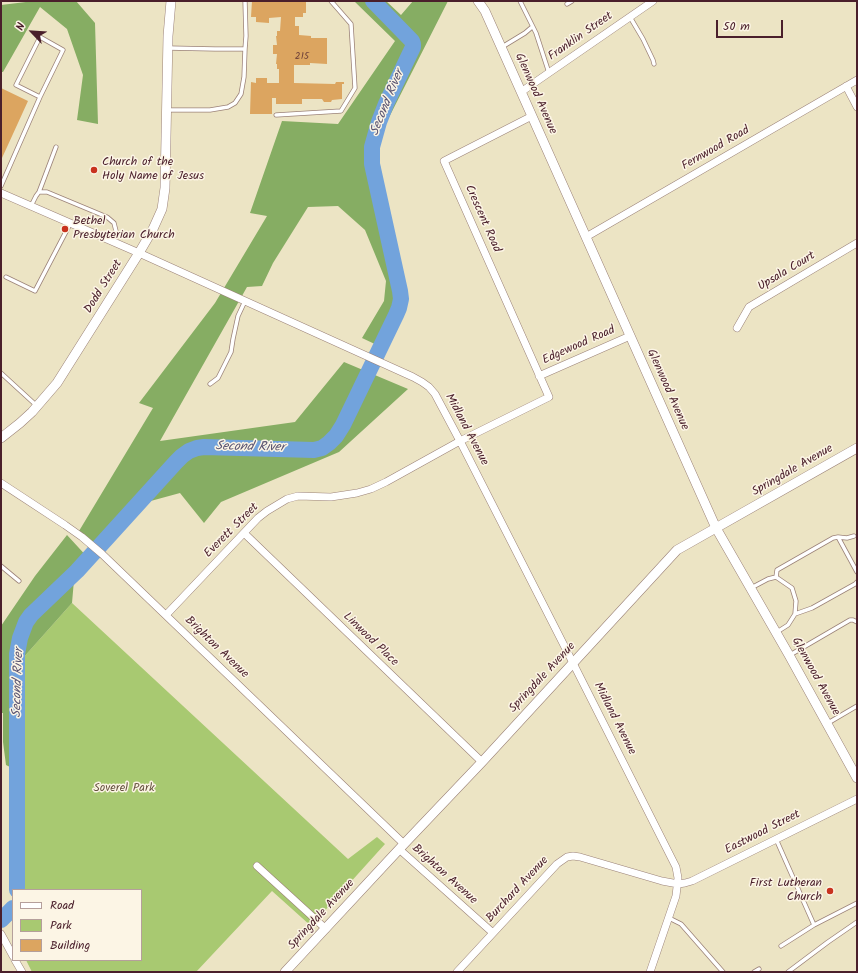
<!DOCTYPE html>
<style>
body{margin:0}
#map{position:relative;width:858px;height:973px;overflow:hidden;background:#ece4c4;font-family:Kalam,sans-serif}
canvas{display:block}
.frame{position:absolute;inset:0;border:2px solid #4a1f2b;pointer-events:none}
.legend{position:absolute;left:12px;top:889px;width:130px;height:72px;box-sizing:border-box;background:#fcf5e5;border:1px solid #b59f9b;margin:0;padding:5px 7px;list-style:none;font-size:12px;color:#4a1f2b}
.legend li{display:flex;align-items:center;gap:8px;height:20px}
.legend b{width:20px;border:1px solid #b59f9b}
.north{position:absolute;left:12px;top:12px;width:40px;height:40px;-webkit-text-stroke:3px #fcf5e5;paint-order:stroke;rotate:295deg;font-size:11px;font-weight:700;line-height:16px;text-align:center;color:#4a1f2b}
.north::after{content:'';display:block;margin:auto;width:14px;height:18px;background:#4a1f2b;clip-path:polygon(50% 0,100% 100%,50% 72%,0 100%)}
.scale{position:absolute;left:716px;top:20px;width:67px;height:18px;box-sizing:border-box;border:2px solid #4a1f2b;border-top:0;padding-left:5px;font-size:12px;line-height:14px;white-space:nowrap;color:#4a1f2b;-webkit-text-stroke:3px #fcf5e5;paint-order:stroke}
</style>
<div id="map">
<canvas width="858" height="973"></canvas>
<div class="frame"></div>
<ul class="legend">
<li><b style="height:5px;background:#fff"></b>Road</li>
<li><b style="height:11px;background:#a8c971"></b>Park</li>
<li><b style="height:11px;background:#dca560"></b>Building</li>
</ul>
<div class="north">N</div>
<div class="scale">50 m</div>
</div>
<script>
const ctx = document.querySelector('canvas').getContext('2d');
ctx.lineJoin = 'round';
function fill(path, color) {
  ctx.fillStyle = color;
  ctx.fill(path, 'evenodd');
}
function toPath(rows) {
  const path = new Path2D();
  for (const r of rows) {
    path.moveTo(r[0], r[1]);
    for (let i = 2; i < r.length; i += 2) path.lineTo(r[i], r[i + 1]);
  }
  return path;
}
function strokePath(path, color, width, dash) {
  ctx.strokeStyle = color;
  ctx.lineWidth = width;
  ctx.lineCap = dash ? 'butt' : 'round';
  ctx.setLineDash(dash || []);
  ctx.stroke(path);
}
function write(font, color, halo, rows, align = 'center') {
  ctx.font = font + ' Kalam,sans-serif';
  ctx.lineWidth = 3;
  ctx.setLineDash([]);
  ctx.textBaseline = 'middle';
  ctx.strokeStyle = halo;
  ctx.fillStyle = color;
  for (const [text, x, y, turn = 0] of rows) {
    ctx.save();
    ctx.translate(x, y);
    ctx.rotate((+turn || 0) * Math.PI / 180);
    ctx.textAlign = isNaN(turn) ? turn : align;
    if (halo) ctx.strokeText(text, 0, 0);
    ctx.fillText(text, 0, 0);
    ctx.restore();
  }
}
const green = toPath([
 [72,603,348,859,377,837,385,844,311,926,272,891,196,972,32,972,26,960,141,960,141,890,22,890,23,658]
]);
const forest = toPath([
 [34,1,76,1,95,23,98,124,77,120,83,75,67,29,40,7,3,72,1,72,1,5],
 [354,1,386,1,401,15,413,1,448,1,376,143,403,294,379,346,362,338,384,301,386,281,365,230,338,206,308,207,273,263,262,286,247,287,160,441,295,422,344,362,408,389,339,452,221,502,204,523,180,493,147,502,102,551,79,531,153,408,139,403,215,303,267,216,250,213,282,121,338,124,395,41],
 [67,535,90,560,74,580,72,603,23,658,22,773,6,765,3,742,3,713,1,713,1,626,35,576]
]);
const river = toPath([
 [17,890,17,654,20,638,26,622,31,615,77,571,176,462,182,456,189,451,197,448,204,447,314,450,322,448,329,443,336,436,343,425,396,315,399,308,401,299,400,291,372,164,372,147,379,122,386,104,413,47,413,44,412,41,373,1],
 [1,920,13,908]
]);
const building = toPath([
 [252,1,306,2,306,13,303,13,303,17,295,17,295,26,299,26,299,35,311,36,311,38,327,38,327,64,310,63,310,65,294,65,294,83,335,84,336,82,344,82,344,84,342,84,342,99,332,100,331,102,324,102,322,99,302,99,302,104,276,104,276,98,272,98,272,114,250,114,251,82,256,83,256,78,267,78,267,83,279,83,279,69,277,69,277,64,276,64,277,54,273,54,273,45,277,45,276,36,277,36,277,31,280,31,281,17,269,18,269,23,256,22,256,17,251,17],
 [1,88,28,101,2,158,1,157]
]);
const service = toPath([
 [520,1,536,33,549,73],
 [567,4,572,1],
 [630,17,643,39,653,60,654,64],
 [502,47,525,33,532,27],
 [168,48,215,49,245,49],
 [168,110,210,110,228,107,235,103,241,94,244,77,245,49,246,36,245,1],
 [276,115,341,111,355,88,351,24,331,1],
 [1,186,40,97,63,50,40,37,16,85,40,97],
 [39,192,56,147],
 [31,206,36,196,39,192,47,192,107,217,114,223,116,231,112,242],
 [6,277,35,291,70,224],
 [1,373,37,406],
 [210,384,218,378,231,352,233,339,238,316,245,301],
 [838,537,847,538,854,536],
 [1,566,19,581],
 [776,577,777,570,833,538,838,537,857,572],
 [751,588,768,579,776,577,792,588,796,601,795,614,788,625,777,632],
 [795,614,812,608,855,584,857,582],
 [790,655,850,620,853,620,857,622],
 [828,723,857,706],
 [776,839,814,925,857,903],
 [669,918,681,924,723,972],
 [781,946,814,925],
 [754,972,759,969],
 [788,972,828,942,857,922]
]);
const minor = toPath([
 [846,86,857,107],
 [521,92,653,1],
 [1,193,139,253,413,377,422,382,429,387,435,394,460,441,573,663,676,867,678,878,676,896,650,972],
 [586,237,857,80],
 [737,328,749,307,857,243],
 [539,376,630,336],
 [1,483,65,525,82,537,102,554,404,844],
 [244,533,482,762],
 [166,615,258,518,267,511,287,499,298,496,331,497,357,493,371,489,386,482,460,441,549,397,444,161,532,116],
 [399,849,493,933],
 [257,866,326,929],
 [1,934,13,956],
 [15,960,22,972],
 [457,972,557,864,567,857,573,856,580,857,662,881,678,884,685,883,692,881,857,799]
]);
const tertiary = toPath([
 [478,1,485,11,716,528,789,655,857,778],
 [1,438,20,423,32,412,57,383,139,253,153,229,162,209,165,188,168,36,171,1],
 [285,972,404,844,482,762,677,550,857,448]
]);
const markers = [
 [94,170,4,"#c8321e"],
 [65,229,4,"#c8321e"],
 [830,891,4,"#c8321e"]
];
const numberNames = [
 ["215",302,57]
];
const streetNames = [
 ["Franklin Street",581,37,-35],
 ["Glenwood Avenue",535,94,66],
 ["Fernwood Road",716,149,-30],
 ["Crescent Road",482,219,66],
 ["Upsala Court",787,272,-31],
 ["Dodd Street",104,287,-58],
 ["Edgewood Road",579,346,-24],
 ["Glenwood Avenue",667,390,66],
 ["Midland Avenue",466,430,62],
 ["Springdale Avenue",793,471,-30],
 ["Everett Street",232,531,-45],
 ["Linwood Place",370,640,44],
 ["Brighton Avenue",216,648,44],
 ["Glenwood Avenue",815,677,61],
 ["Springdale Avenue",543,678,-47],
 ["Midland Avenue",614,719,63],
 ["Eastwood Street",763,833,-27],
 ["Brighton Avenue",444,875,42],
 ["Burchard Avenue",518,890,-47],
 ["Springdale Avenue",322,915,-47]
];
const poiNames = [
 ["Church of the",102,163],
 ["Holy Name of Jesus",102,177],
 ["Bethel",73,222],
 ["Presbyterian Church",73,236],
 ["First Lutheran",822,884,"right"],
 ["Church",822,898,"right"]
];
const parkNames = [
 ["Soverel Park",124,789]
];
const waterNames = [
 ["Second River",388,103,-68],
 ["Second River",250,448,1],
 ["Second River",19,683,-88]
];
fill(green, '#a8c971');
fill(forest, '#86ad63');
strokePath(river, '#72a3dc', 16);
fill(building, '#dca560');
strokePath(service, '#9b8278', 5);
strokePath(minor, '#9b8278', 8);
strokePath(tertiary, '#9b8278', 10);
strokePath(service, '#fff', 3.5);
strokePath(minor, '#fff', 7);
strokePath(tertiary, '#fff', 9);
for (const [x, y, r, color] of markers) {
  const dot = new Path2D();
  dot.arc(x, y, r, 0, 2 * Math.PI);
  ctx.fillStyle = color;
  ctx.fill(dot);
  strokePath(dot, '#fcf5e5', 1.5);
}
write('10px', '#6e4038', null, numberNames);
write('12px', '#4a1f2b', '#fcf5e5', streetNames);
write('12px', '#4a1f2b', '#fcf5e5', poiNames, 'left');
write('12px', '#665240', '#fcf5e5', parkNames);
write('italic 13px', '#5a5472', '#fcf5e5', waterNames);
</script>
